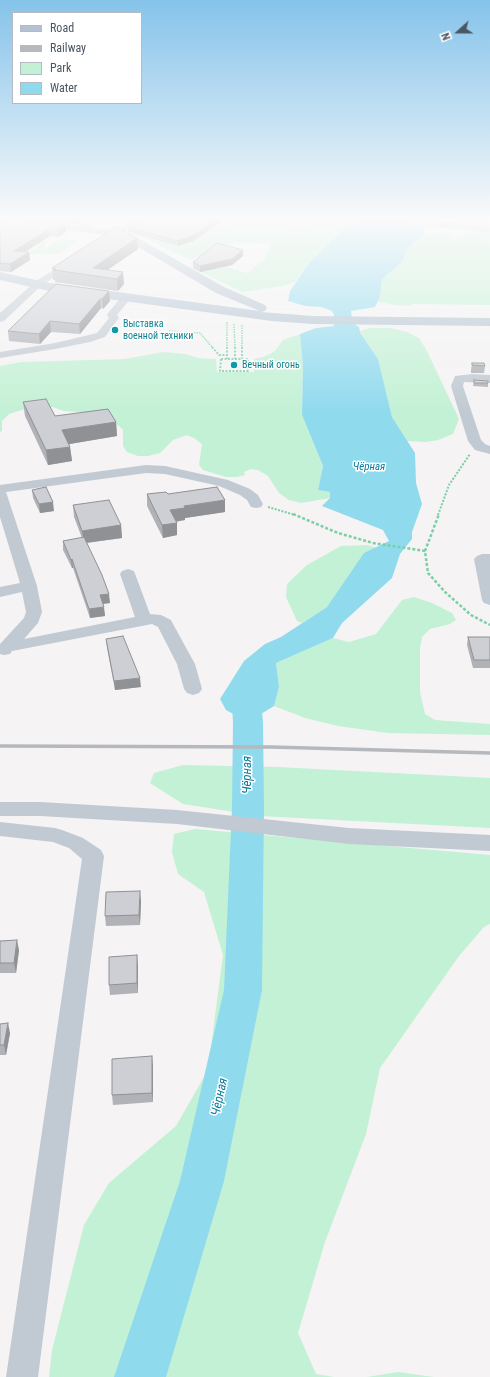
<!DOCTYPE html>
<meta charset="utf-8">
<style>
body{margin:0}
#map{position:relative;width:490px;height:1377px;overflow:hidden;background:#f5f3f3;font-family:"Roboto Condensed",sans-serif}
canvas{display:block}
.legend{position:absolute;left:12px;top:12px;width:130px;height:92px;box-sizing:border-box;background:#fff;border:1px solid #b7bbc0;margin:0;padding:5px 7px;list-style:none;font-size:12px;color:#4a5661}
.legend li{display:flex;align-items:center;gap:8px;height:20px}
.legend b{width:20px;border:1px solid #b7bbc0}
.north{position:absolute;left:438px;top:12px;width:40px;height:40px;-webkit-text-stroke:3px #fff;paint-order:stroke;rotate:249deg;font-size:11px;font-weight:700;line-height:16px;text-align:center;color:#4a5661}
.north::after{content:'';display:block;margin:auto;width:14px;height:18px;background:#4a5661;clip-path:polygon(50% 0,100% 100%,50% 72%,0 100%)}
</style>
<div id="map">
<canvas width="490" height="1377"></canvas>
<ul class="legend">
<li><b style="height:5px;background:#b3c2d1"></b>Road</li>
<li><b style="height:5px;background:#b5b8bd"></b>Railway</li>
<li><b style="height:11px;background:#c3f1d5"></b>Park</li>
<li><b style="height:11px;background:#90daee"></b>Water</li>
</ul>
<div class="north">N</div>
</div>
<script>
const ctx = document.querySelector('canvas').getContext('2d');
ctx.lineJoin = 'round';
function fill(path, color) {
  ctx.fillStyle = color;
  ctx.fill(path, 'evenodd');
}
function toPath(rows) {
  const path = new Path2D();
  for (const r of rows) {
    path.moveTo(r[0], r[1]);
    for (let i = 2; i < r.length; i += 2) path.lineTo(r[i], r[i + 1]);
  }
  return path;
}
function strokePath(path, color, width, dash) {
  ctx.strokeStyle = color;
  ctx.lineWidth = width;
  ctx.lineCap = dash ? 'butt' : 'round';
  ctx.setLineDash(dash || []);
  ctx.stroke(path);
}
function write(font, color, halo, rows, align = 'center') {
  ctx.font = font + ' "Roboto Condensed",sans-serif';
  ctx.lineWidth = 3;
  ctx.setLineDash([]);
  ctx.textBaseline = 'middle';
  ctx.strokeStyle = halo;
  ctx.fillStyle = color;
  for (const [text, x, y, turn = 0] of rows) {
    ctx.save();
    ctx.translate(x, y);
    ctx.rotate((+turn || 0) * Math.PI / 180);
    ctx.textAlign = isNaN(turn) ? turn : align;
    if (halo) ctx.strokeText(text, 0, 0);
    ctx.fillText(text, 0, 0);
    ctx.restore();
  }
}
const green = toPath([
 [245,219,279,219,298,223,277,236,292,228,300,226,346,219,359,220,348,225,309,263,295,282,283,286,242,292,191,267,212,262,247,273,264,260,270,247,268,242,270,239,261,244,236,242,190,260,136,234,175,221,218,227],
 [477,231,490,233,490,305,413,304,409,306,396,305,378,302,380,297,382,279,402,262,407,249,424,235,438,234,451,235,455,238],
 [41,237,46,244,43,250,61,239,77,241,59,254,27,254,40,245,26,240],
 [370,328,390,328,407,332,419,338,427,351,459,419,453,434,438,440,426,442,407,441,392,417,378,359,360,331],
 [300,334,303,366,302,415,323,466,318,490,330,492,330,498,301,503,289,500,279,493,268,476,258,470,251,469,244,472,245,475,237,477,226,477,203,470,199,465,202,444,194,438,187,435,173,440,160,453,148,456,138,456,127,452,123,446,123,430,119,426,106,418,91,413,64,411,53,407,28,408,9,414,2,421,2,431,0,432,0,366,21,362,124,359,164,352,186,354,198,358,216,359,217,372,254,372,254,359,266,356,275,351,283,340],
 [367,545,378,548,327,607,302,623,297,621,286,597,287,584,307,565,341,546],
 [414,597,432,603,452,613,456,620,450,624,430,629,422,637,420,648,420,692,425,714,435,720,490,724,490,735,388,733,338,726,305,718,274,706,279,687,276,663,333,638,349,642,376,634,402,600],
 [183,765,277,767,490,778,490,828,260,816,183,804,150,783,154,773],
 [195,829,490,855,490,924,484,927,459,956,380,1068,366,1134,325,1242,298,1333,316,1374,334,1377,49,1377,52,1350,84,1225,109,1183,176,1126,208,1070,223,955,204,892,178,874,172,852,174,834],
 [398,1372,434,1377,367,1377]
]);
const water = toPath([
 [374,219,425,227,424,235,407,249,402,262,382,279,380,297,375,307,351,311,353,323,359,327,360,332,378,359,392,417,415,453,416,483,422,504,412,532,412,539,400,554,392,578,342,623,333,638,276,663,279,687,274,706,248,722,226,710,220,699,244,661,265,644,281,637,327,607,364,553,389,541,383,530,322,506,330,498,330,492,318,490,323,466,302,415,303,366,300,334,316,328,334,326,334,315,332,311,322,307,305,306,288,301,290,291,309,263,348,225,358,220]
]);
const river = toPath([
 [423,219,441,219,439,222,429,225,424,224,422,221,423,219],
 [249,675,259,678,263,684,260,690,263,722,264,807,262,990,224,1181,166,1377,114,1377,180,1181,224,990,232,807,233,722,231,688,239,678,249,675]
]);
const pathFar2 = toPath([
 [227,322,227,348],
 [234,324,235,348],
 [242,325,242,348],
 [169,331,200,333,213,348]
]);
const pathFar1 = toPath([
 [212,347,219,355,228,355],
 [227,347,227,359],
 [235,347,235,359],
 [242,347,242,359],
 [221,359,248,359,248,371,220,371,221,359],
 [268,507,295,515],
 [438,515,449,485,470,454]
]);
const path = toPath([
 [293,514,338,533,373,543,425,551,428,573,445,592,471,615,490,625],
 [425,551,439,514]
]);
const minor = toPath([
 [95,219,105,219,97,225,78,230,74,227,75,225,95,219],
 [134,219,144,219,105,246,99,246,97,244,99,242,134,219],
 [384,219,409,219,490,227,490,233,388,222,384,219],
 [73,258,76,259,78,261,76,263,42,285,4,321,0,322,0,313,36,281,73,258],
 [127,294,132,297,117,315,119,318,105,337,90,342,55,349,0,358,0,352,55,343,97,333,109,318,107,315,108,313,123,295,127,294],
 [472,374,490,375,490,383,464,382,463,386,481,440,485,444,490,446,490,454,475,450,468,441,451,386,455,376,472,374],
 [146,465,165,466,228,480,250,489,258,495,263,504,261,507,256,508,251,507,247,500,240,495,219,486,165,474,146,473,6,492,37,586,42,612,38,623,24,639,135,617,120,574,122,571,128,569,134,571,150,614,161,615,171,620,173,624,195,664,202,689,199,693,193,695,187,693,184,689,177,664,158,627,152,624,12,651,10,654,4,655,0,654,0,644,24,618,26,612,22,592,0,597,0,587,20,583,0,517,0,485,146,465],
 [482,554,490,554,490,605,484,603,482,600,474,559,477,556,482,554],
 [0,802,40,802,177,810,349,828,490,835,490,851,349,844,177,824,40,816,0,816,0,802],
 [0,822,55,828,62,830,83,838,101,850,104,856,38,1377,6,1377,82,859,69,848,53,842,0,836,0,822]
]);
const major = toPath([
 [0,219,19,219,122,231,136,237,224,287,265,305,267,308,265,311,261,312,313,316,490,318,490,326,313,324,272,321,49,291,0,280,0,272,50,283,260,311,216,293,128,241,116,236,0,223,0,219]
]);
const rail = toPath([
 [0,746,271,747,490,753]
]);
const wall = toPath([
 [0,219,65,224,66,232,58,237,50,236,25,252,29,252,30,260,11,272,0,271],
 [31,219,85,219,81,222,74,224],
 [283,219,306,219,305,221],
 [224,220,193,241,178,246,128,232,128,227],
 [138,249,107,270,124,284,118,291,55,282,55,280,53,280,52,268],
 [243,256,232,265,200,272,193,268,193,262],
 [56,284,110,301,103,309,101,308,80,334,51,332,40,344,9,341,8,331],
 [472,363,485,366,484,373,471,373,471,370],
 [474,380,488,383,488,387,473,386],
 [23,402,55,416,116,422,117,436,69,444,70,447,72,461,48,465,25,416],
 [32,490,54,511,40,513,33,498],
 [147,494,168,494,225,512,185,518,185,520,176,522,177,523,177,535,163,538,147,506],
 [73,505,121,525,122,538,87,543,110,603,103,604,105,616,90,618,73,568,72,568,63,550,63,541,82,538,74,517],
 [468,637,490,637,490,668,473,668,467,645],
 [106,639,141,687,115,690,107,648],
 [141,901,140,925,106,926,105,916],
 [0,941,19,950,16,973,0,973],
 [138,965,138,993,110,995,109,985],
 [0,1024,10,1033,6,1055,0,1055],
 [153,1066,153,1102,113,1105,112,1095]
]);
const shadedWall = toPath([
 [74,219,85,219,81,222,74,224],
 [218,219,225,219,193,241,178,246,177,241],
 [65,224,66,232,58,237,57,229],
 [49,229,50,236,15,258,14,251],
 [137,238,138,249,99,276,93,268],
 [243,250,243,256,232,265,200,272,200,266],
 [29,252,30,260,11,272,10,264],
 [123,272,124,284,118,291,117,279],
 [109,291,110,301,103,309,102,299],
 [100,299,101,308,80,334,79,324],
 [50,321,51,332,40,344,39,334],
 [116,422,117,436,64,445,62,430],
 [70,447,72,461,48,465,46,450],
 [225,500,225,512,185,518,185,520,170,522,170,510,184,506],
 [53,502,54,511,40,513,39,504],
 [177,523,177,535,163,538,162,525],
 [121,525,122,538,84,543,82,531],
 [72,559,73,568,72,568,71,560],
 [109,594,110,603,101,604,100,595],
 [104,607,105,616,90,618,89,609],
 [140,678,141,687,115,690,114,681],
 [140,891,141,901,140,925,139,915],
 [17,940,19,950,16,973,14,963],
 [137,955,138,965,138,993,137,983],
 [8,1023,10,1033,6,1055,4,1045],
 [152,1056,153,1066,153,1102,152,1093]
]);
const building = toPath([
 [0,219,6,219,65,224,57,229,49,229,14,251,29,252,10,264,0,263,0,219],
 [146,219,218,219,192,236,177,241,128,227,146,219],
 [116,227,137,238,93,268,123,272,117,279,54,270,56,269,52,268,116,227],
 [217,243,243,250,232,259,200,266,193,262,217,243],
 [56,284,109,291,102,299,100,299,79,324,50,321,39,334,8,331,56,284],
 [472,363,484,363,485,366,472,365,472,363],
 [474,380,488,381,488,383,474,383,474,380],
 [46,399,55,416,108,409,116,422,62,430,70,447,46,450,23,402,46,399],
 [46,487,53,502,39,504,32,490,46,487],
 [217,487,225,500,184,506,185,508,170,510,177,523,162,525,147,494,166,492,168,494,217,487],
 [109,500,121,525,82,531,73,505,109,500],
 [84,537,102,575,109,594,100,595,104,607,89,609,72,559,71,560,63,541,84,537],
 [123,636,140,678,114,681,106,639,123,636],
 [468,637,490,637,490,660,474,660,468,637],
 [140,891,139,915,105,916,106,892,140,891],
 [17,940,14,963,0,963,0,941,17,940],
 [137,955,137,983,109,985,109,957,137,955],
 [8,1023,4,1045,0,1045,0,1024,8,1023],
 [152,1056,152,1093,112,1095,112,1059,152,1056]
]);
const markers = [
 [115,330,4,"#0f9aa8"],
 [234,365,4,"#0f9aa8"]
];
const farCulturenames = [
 ["Выставка",123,324],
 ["военной техники",123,336],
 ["Вечный огонь",242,365]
];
const farWaternames = [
 ["Чёрная",369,467]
];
const waterNames = [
 ["Чёрная",248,775,-90],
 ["Чёрная",220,1097,-78]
];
fill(green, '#c3f1d5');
fill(water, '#90daee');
fill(river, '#90daee');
strokePath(pathFar2, '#7ad0a6', 1.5, [1.5, 1]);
strokePath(pathFar1, '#7ad0a6', 2, [2, 1.5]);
strokePath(path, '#7ad0a6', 2.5, [3, 2]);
fill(minor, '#c1cad2');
fill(major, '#b3c2d1');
strokePath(rail, '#b5b8bd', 3.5);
fill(wall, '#b0b2b7');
fill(shadedWall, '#909195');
fill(building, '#cdcfd5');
strokePath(building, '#909195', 1);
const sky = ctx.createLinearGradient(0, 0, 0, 412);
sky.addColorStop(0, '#85c3ea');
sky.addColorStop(0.53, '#fafafa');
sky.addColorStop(1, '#fafafa00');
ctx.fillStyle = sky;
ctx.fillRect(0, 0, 490, 412);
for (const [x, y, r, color] of markers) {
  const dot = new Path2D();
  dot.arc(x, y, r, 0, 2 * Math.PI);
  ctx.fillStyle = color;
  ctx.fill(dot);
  strokePath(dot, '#fff', 1.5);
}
write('10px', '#0d838f', '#fff', farCulturenames, 'left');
write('italic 11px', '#0c7c9b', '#fff', farWaternames);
write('italic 13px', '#0c7c9b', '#fff', waterNames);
</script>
